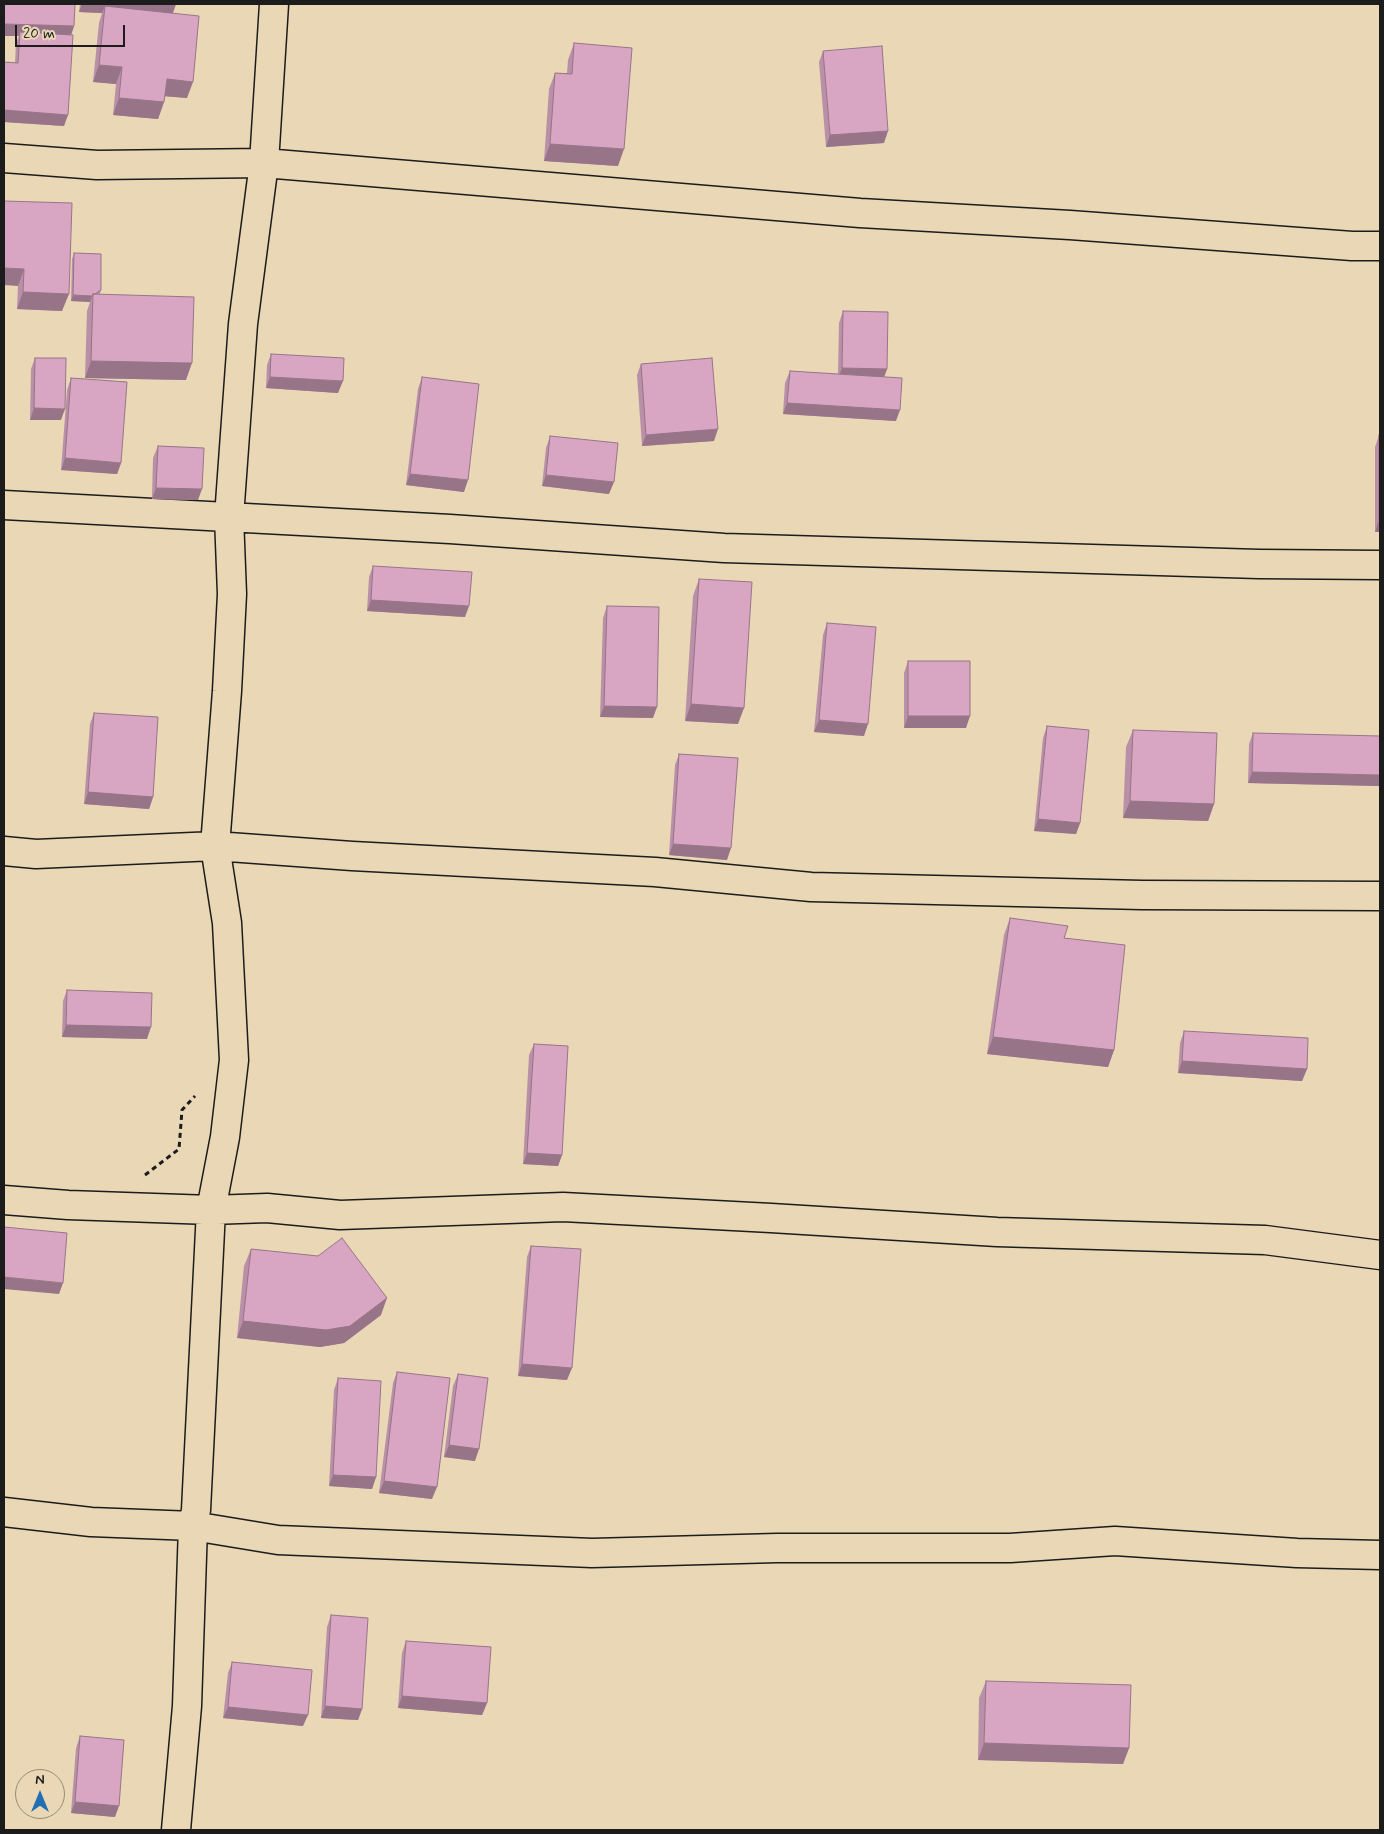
<!DOCTYPE html>
<style>
body{margin:0}
#map{position:relative;width:1384px;height:1834px;overflow:hidden;background:#e9d7b5;font-family:Mynerve,sans-serif}
canvas{display:block}
.frame{position:absolute;inset:0;border:5px solid #1c1c1c;pointer-events:none}
.north{position:absolute;left:15px;top:1769px;width:50px;height:50px;box-sizing:border-box;background:#e9d7b5;border:1px solid #978c78;border-radius:50%;rotate:0deg;font-size:14px;font-weight:700;line-height:20px;text-align:center;color:#1c1c1c}
.north::after{content:'';display:block;margin:auto;width:18px;height:22px;background:#1f6fb2;clip-path:polygon(50% 0,100% 100%,50% 72%,0 100%)}
.scale{position:absolute;left:15px;top:25px;width:110px;height:22px;box-sizing:border-box;border:2px solid #1c1c1c;border-top:0;padding-left:6px;font-size:15px;line-height:18px;white-space:nowrap;color:#1c1c1c;-webkit-text-stroke:4px #e9d7b5;paint-order:stroke}
</style>
<div id="map">
<canvas width="1384" height="1834"></canvas>
<div class="frame"></div>
<div class="north">N</div>
<div class="scale">20 m</div>
</div>
<script>
const ctx = document.querySelector('canvas').getContext('2d');
ctx.lineJoin = 'round';
function toPath(rows) {
  const path = new Path2D();
  for (const r of rows) {
    path.moveTo(r[0], r[1]);
    for (let i = 2; i < r.length; i += 2) path.lineTo(r[i], r[i + 1]);
  }
  return path;
}
function strokePath(path, color, width, dash) {
  ctx.strokeStyle = color;
  ctx.lineWidth = width;
  ctx.lineCap = dash ? 'butt' : 'round';
  ctx.setLineDash(dash || []);
  ctx.stroke(path);
}
function fill(path, color) {
  ctx.fillStyle = color;
  ctx.fill(path, 'evenodd');
}
const path = toPath([
 [145,1175,179,1149,182,1110,195,1096]
]);
const minor = toPath([
 [4,158,97,165,264,163,860,213,1070,225,1352,246,1380,246],
 [4,505,450,529,724,548,1259,564,1380,565],
 [4,851,36,854,215,846,352,856,655,872,811,887,1142,895,1380,896],
 [4,1200,68,1205,211,1210,267,1208,340,1215,563,1207,771,1218,997,1232,1265,1240,1380,1255],
 [4,1512,91,1522,193,1526,278,1540,592,1553,777,1548,1010,1548,1115,1541,1297,1553,1380,1555],
 [176,1830,187,1706,193,1526,196,1510,211,1210,225,1137,234,1060,227,923,215,846,227,691,232,594,229,517,243,324,264,163,274,4]
]);
const wall = toPath([
 [4,4,74,26,71,35,64,126,4,122,4,62,15,63,16,43,19,36],
 [80,4,176,4,173,13,187,98,165,96,164,102,158,119,113,115,116,84,93,82,99,23,102,13,79,12],
 [574,43,618,166,544,161,549,89,555,73,567,73,568,60],
 [823,51,884,143,826,147,819,62],
 [4,201,62,311,17,309,18,286],
 [74,253,101,290,100,294,186,380,85,378,87,311,90,302,71,301,72,259],
 [843,311,887,369,884,377,896,421,783,414,785,383,790,371,838,374,839,323],
 [271,354,338,393,266,388,267,365],
 [35,358,61,420,30,420,31,369],
 [641,364,714,441,642,446,637,375],
 [422,377,464,492,406,485,418,389],
 [71,378,121,463,117,474,61,470,67,390],
 [1379,435,1380,435,1380,532,1375,532,1375,447],
 [550,436,609,494,542,486,546,448],
 [158,446,198,500,152,499,153,458],
 [373,566,465,617,367,611,369,577],
 [699,579,738,724,685,721,693,596],
 [607,606,653,718,600,717,603,618],
 [827,623,864,736,814,732,823,635],
 [908,661,966,728,904,728,904,673],
 [94,713,153,797,149,809,84,804,90,724],
 [1047,726,1080,823,1076,834,1034,831,1043,738],
 [1133,730,1214,804,1208,821,1123,818,1126,747],
 [1253,733,1379,786,1248,783,1249,744],
 [679,754,727,860,669,855,675,765],
 [1010,918,1064,938,1114,1050,1108,1067,987,1054,1004,935],
 [67,990,147,1039,62,1037,63,1001],
 [1184,1031,1307,1069,1302,1081,1178,1073,1180,1043],
 [534,1044,562,1155,558,1166,523,1164,529,1055],
 [531,1246,567,1380,518,1376,527,1257],
 [251,1249,381,1315,344,1343,320,1347,237,1338,244,1266],
 [397,1372,432,1499,379,1493,393,1383],
 [458,1374,475,1461,444,1457,453,1386],
 [338,1378,376,1477,372,1489,329,1486,334,1390],
 [331,1615,362,1709,358,1720,321,1718,327,1627],
 [406,1641,487,1703,482,1715,398,1708,402,1653],
 [232,1662,303,1726,223,1718,228,1673],
 [986,1681,1129,1748,1123,1764,978,1760,979,1698],
 [80,1736,115,1817,71,1813,76,1748]
]);
const shadedWall = toPath([
 [82,4,176,4,172,15,105,6,102,13,79,12],
 [4,24,74,26,70,38,20,32,19,36,4,36],
 [99,65,122,67,116,84,93,82],
 [167,79,193,82,187,98,161,96],
 [119,98,164,102,158,119,113,115],
 [4,110,68,115,64,126,4,122],
 [888,131,884,143,826,147,830,135],
 [550,144,624,149,618,166,544,161],
 [4,268,24,269,18,286,4,285],
 [23,292,69,294,62,311,17,309],
 [73,295,92,296,90,302,71,301],
 [91,361,192,363,186,380,85,378],
 [842,368,887,369,883,380,838,379],
 [270,377,343,381,338,393,266,388],
 [787,403,900,410,896,421,783,414],
 [34,408,65,409,61,420,30,420],
 [718,429,714,441,642,446,646,435],
 [65,458,121,463,117,474,61,470],
 [410,474,468,480,464,492,406,485],
 [546,475,614,482,609,494,542,486],
 [156,488,202,489,198,500,152,499],
 [1379,520,1380,520,1380,532,1375,532],
 [371,600,469,606,465,617,367,611],
 [691,704,744,708,738,724,685,721],
 [604,706,657,707,653,718,600,717],
 [908,716,970,716,966,728,904,728],
 [819,720,868,724,864,736,814,732],
 [1252,772,1380,775,1380,784,1379,786,1248,783],
 [88,792,153,797,149,809,84,804],
 [1130,801,1214,804,1208,821,1123,818],
 [1038,819,1080,823,1076,834,1034,831],
 [673,844,731,848,727,860,669,855],
 [66,1025,151,1027,147,1039,62,1037],
 [993,1037,1114,1050,1108,1067,987,1054],
 [1182,1061,1307,1069,1302,1081,1178,1073],
 [527,1153,562,1155,558,1166,523,1164],
 [4,1277,63,1283,59,1294,4,1289],
 [387,1298,381,1315,344,1343,320,1347,237,1338,243,1321],
 [522,1364,572,1368,567,1380,518,1376],
 [449,1445,479,1449,475,1461,444,1457],
 [333,1475,376,1477,372,1489,329,1486],
 [384,1481,437,1487,432,1499,379,1493],
 [402,1696,487,1703,482,1715,398,1708],
 [325,1706,362,1709,358,1720,321,1718],
 [228,1707,308,1715,303,1726,223,1718],
 [984,1743,1129,1748,1123,1764,978,1760],
 [75,1802,119,1806,115,1817,71,1813]
]);
const building = toPath([
 [4,4,75,4,74,26,4,24,4,4],
 [105,6,199,16,193,82,167,79,164,102,119,98,122,67,99,65,105,6],
 [20,32,73,35,68,115,4,110,4,62,18,63,20,32],
 [574,43,632,48,624,149,550,144,555,73,572,74,574,43],
 [882,46,888,131,830,135,823,51,882,46],
 [4,201,72,203,69,294,23,292,24,269,4,268,4,201],
 [74,253,101,254,101,290,95,294,93,294,92,296,73,295,74,253],
 [93,294,194,297,192,363,91,361,93,294],
 [843,311,888,312,887,369,842,368,843,311],
 [271,354,344,358,343,381,270,377,271,354],
 [35,358,66,358,65,409,34,408,35,358],
 [712,358,718,429,646,435,641,364,712,358],
 [790,371,902,378,900,410,787,403,790,371],
 [422,377,479,384,468,480,410,474,422,377],
 [71,378,127,382,121,463,65,458,71,378],
 [1379,435,1380,435,1380,520,1379,520,1379,435],
 [550,436,618,443,614,482,546,475,550,436],
 [158,446,204,448,202,489,156,488,158,446],
 [373,566,472,572,469,606,371,600,373,566],
 [699,579,752,582,744,708,691,704,699,579],
 [607,606,659,607,657,707,604,706,607,606],
 [827,623,876,627,868,724,819,720,827,623],
 [908,661,970,661,970,716,908,716,908,661],
 [94,713,158,717,153,797,88,792,94,713],
 [1047,726,1089,730,1080,823,1038,819,1047,726],
 [1133,730,1217,733,1214,804,1130,801,1133,730],
 [1253,733,1380,736,1380,775,1252,772,1253,733],
 [679,754,738,758,731,848,673,844,679,754],
 [1010,918,1068,926,1064,938,1125,945,1114,1050,993,1037,1010,918],
 [67,990,152,993,151,1027,66,1025,67,990],
 [1184,1031,1308,1038,1307,1069,1182,1061,1184,1031],
 [534,1044,568,1046,562,1155,527,1153,534,1044],
 [4,1227,67,1233,63,1283,4,1277,4,1227],
 [342,1238,387,1298,350,1326,326,1330,243,1321,251,1249,318,1256,342,1238],
 [531,1246,581,1249,572,1368,522,1364,531,1246],
 [397,1372,450,1378,437,1487,384,1481,397,1372],
 [458,1374,488,1378,479,1449,449,1445,458,1374],
 [338,1378,381,1381,376,1477,333,1475,338,1378],
 [331,1615,368,1618,362,1709,325,1706,331,1615],
 [406,1641,491,1647,487,1703,402,1696,406,1641],
 [232,1662,312,1670,308,1715,228,1707,232,1662],
 [986,1681,1131,1685,1129,1748,984,1743,986,1681],
 [80,1736,124,1740,119,1806,75,1802,80,1736]
]);
strokePath(minor, '#1c1c1c', 31);
strokePath(path, '#1c1c1c', 3, [5, 4]);
strokePath(minor, '#e9d7b5', 28);
fill(wall, '#ba8fa8');
fill(shadedWall, '#977488');
fill(building, '#d8a6c3');
strokePath(building, '#977488', 1);
</script>
